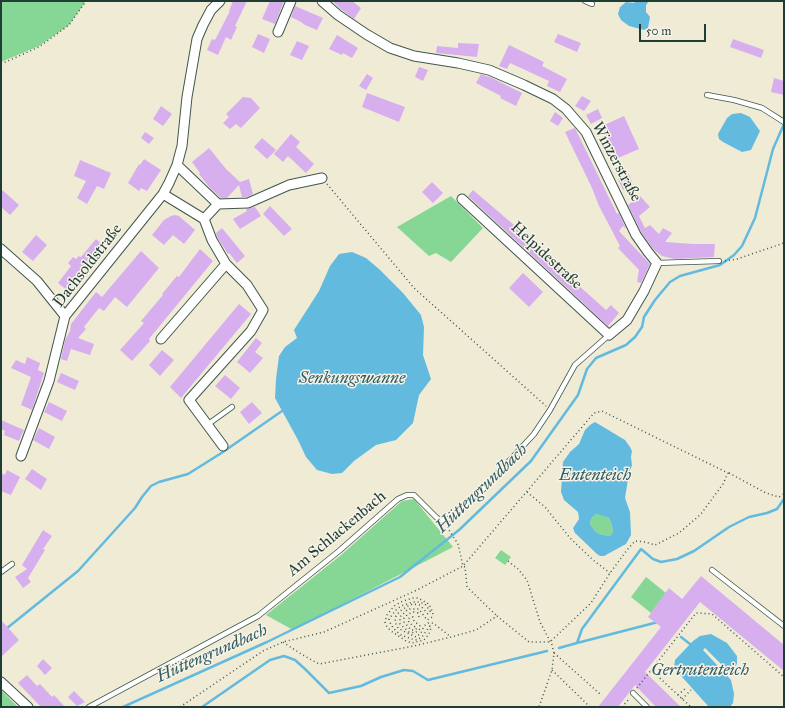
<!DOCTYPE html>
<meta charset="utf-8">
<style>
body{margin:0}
#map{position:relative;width:785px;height:708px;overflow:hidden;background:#f0ebd5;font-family:"IM FELL Great Primer",serif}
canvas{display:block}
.frame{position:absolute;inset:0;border:2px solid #1f3d34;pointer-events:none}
.scale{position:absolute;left:639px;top:24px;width:67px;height:18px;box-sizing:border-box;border:2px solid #1f3d34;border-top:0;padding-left:5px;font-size:12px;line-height:14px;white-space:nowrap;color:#1f3d34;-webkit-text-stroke:3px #f7f3e8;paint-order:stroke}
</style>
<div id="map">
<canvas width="785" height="708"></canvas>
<div class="frame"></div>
<div class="scale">50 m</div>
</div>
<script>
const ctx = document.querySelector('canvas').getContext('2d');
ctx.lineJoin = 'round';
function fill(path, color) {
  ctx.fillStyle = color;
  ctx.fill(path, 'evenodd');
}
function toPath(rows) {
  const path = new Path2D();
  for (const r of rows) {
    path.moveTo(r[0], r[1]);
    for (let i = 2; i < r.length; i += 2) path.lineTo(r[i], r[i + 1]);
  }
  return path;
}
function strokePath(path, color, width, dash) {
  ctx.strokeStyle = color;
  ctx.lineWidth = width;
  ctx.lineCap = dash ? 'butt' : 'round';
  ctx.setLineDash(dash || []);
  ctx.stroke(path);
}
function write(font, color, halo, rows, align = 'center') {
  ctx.font = font + ' "IM FELL Great Primer",serif';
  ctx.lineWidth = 3;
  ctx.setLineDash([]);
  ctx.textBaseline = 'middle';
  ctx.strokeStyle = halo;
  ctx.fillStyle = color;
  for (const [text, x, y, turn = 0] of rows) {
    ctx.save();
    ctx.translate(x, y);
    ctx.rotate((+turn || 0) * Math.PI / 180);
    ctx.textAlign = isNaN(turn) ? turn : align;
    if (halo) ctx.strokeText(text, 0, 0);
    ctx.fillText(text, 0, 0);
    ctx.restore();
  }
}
const green = toPath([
 [1,1,86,1,69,25,39,46,1,62],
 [451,196,483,228,451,262,436,253,429,256,397,227],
 [414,499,453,547,293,630,266,615,340,556,402,501],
 [596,514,600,514,609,518,611,523,613,530,612,534,609,536,599,534,594,530,590,524,591,519],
 [501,550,511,557,505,565,495,558],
 [646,577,666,593,651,613,631,597],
 [1,690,18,707,1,707]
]);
const water = toPath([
 [635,1,649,1,646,5,646,12,650,17,648,28,644,30,629,26,621,20,618,14,620,7,626,2,634,3],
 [741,113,750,117,760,131,751,150,742,152,723,142,719,139,718,134,727,118,732,114],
 [352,252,366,258,379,269,403,293,421,315,424,327,423,355,431,379,419,395,413,423,396,440,376,445,354,461,342,473,332,474,317,470,306,457,298,440,275,398,276,379,279,356,285,347,297,338,294,330,319,291,330,266,339,254],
 [595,422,625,440,630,447,632,451,631,457,632,465,629,473,625,498,630,512,631,535,626,544,604,556,600,556,597,554,575,533,573,528,579,519,578,512,564,500,561,492,563,462,570,452,579,444,585,430,590,425],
 [596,514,601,515,609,518,611,523,613,530,612,534,609,536,599,534,594,530,590,524,591,519],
 [711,634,727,643,737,656,737,664,730,673,705,648,703,650,731,680,734,694,733,703,730,707,709,707,674,668,675,660,693,641,700,636]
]);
const stream = toPath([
 [1,633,78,571,135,508,142,497,151,486,159,482,188,474,223,452,282,411],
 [681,637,690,644],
 [577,643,658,622],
 [559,648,577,643,582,629,641,549,653,559,661,562,677,559,694,551,729,527,749,517,767,513,777,509,784,499],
 [123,707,267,642,400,577,459,530,531,461,578,395,587,369,596,358,626,345,635,337,642,327,644,317,655,300,670,282,680,276,720,265,734,255,742,246,755,218,773,149,784,124],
 [202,707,270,660,284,656,295,660,305,669,329,693,361,686,381,677,404,670,413,671,428,680,547,651]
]);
const building = toPath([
 [233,1,247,1,235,26,237,27,231,40,226,37,218,55,207,50,212,39,215,40,230,11,229,11],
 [270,1,284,1,275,24,262,19],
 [332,1,352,1,361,8,354,19,342,10],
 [295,6,323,18,317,30,305,25,301,22,291,17],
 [258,34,270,39,264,53,252,47],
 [558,34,581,43,577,52,554,42],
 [337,35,358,48,352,58,343,53,342,55,329,49],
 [733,39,764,50,761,58,730,47],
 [297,41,309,46,302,60,290,55],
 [458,43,479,44,477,57,436,53,437,46,458,48],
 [509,45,544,62,542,66,567,79,560,92,547,86,549,81,510,63,507,69,499,66],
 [419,67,428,70,423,81,415,77],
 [367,74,373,78,366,90,359,86],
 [481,74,492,78,522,93,516,106,500,98,501,96,476,83],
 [774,78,784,81,784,95,771,92],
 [367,93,405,107,399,122,362,107],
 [582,96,591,101,584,111,575,106],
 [243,97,251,98,260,108,241,128,236,124,230,129,223,123,229,117,226,114],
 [161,106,172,114,163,126,153,119],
 [598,109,602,118,591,124,586,115],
 [555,112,563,118,558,126,550,121],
 [624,116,639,149,618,158,612,146,610,146,602,126],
 [575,128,617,214,619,213,626,229,623,226,619,231,650,264,641,283,637,282,639,270,618,248,620,246,599,206,592,188,565,132],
 [145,132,154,138,149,144,141,138],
 [291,134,300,142,296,147,314,164,306,173,288,156,283,162,274,154],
 [262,138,276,150,267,159,254,147],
 [209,148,226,169,240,182,249,179,253,194,247,197,242,197,239,185,227,198,221,198,210,188,199,174,200,173,192,162],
 [144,159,161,170,147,191,141,188,139,191,128,183,139,164,140,165],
 [80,160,111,173,104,189,97,186,87,204,77,198,86,181,74,176],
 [629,174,633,185,623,190,618,179],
 [432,182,443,193,433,203,422,192],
 [1,189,19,205,10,215,1,207],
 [473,190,514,225,530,242,606,310,611,305,619,313,608,326,468,196],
 [640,196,650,207,639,216,645,228,650,225,659,234,663,228,672,233,665,242,694,244,715,244,714,257,675,259,662,256,654,250,641,232,628,205],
 [270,206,292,229,284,236,263,214],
 [255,207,261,216,240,229,233,219,247,211,246,209],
 [175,215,179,216,195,230,184,244,173,235,164,245,152,235,164,220,171,216],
 [222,228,245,256,237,263,229,253,228,254,217,237,216,233],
 [36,235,47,245,33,261,22,252],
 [96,239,102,244,87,262,89,263,85,269,68,291,58,283,71,266,68,263,73,257,76,259,79,256,81,257],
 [200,249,213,261,149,339,150,341,132,361,120,350,144,323,141,321,163,295,162,294,177,276,179,277],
 [141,251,159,268,127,307,115,297,104,311,99,308,84,327,86,329,78,338,94,344,90,355,71,349,67,361,61,359,65,340,70,331,71,324,96,292,102,297],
 [523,273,543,292,529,307,509,288],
 [239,304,251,314,181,398,170,387],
 [256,338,262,343,255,352,263,358,250,373,237,362],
 [162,350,174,360,160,376,149,365],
 [27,357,40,363,38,370,44,373,32,410,21,405,31,377,11,368,16,360,25,364],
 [61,373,79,381,75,390,57,382],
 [225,375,240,388,231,399,215,386],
 [49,402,67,411,62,421,44,412],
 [252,402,262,413,249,424,240,412],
 [1,420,24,430,19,441,4,435,5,431,1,429],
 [39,428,55,437,49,449,33,440],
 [32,469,47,479,41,490,25,479],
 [7,470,20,477,11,495,1,491,1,473,5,475],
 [43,530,52,536,43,549,45,550,28,578,31,582,23,588,15,577,27,569,22,565],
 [701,576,784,645,784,671,700,602,645,672,681,707,656,707,635,685,618,707,598,707,661,627,648,617,669,588,682,599],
 [1,620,19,640,1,657],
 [43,659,52,668,45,675,37,666],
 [27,675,37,686,40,684,52,697,54,695,65,707,41,707,18,683],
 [74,691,85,702,77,706,68,697]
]);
const path = toPath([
 [1,64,39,47,69,25,86,1],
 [327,184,414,288,546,406],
 [725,261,737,259,784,243],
 [729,473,766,493,779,497,784,494],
 [527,492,545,507,570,538,593,560,610,573],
 [447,527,458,544,463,566,465,567,467,587,497,616],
 [508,561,518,569,527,580,540,622,552,645,554,653,552,670,539,707],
 [419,617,418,613,414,612,408,614,404,618,404,622,411,630,415,630,417,628,409,623,408,619,411,617,413,617,414,621,420,626,420,629,415,633,409,632,400,624,400,617,408,609,419,609,427,620,432,617,433,613,429,604,418,598,412,598,401,602,394,606,387,615,385,622,387,627,391,631,406,641,412,643,424,640,429,634,431,628,430,626,422,637,417,640,412,639,401,635,396,631,391,625,389,619,396,610,401,606,413,602,419,602,425,604,430,611,428,614,420,605,413,604,408,606,400,611,396,616,395,622,398,628,407,633,416,637,421,633,424,626,428,623,433,623,451,637],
 [554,653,600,694],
 [552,670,590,707],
 [651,670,691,707],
 [637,688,696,613,712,614,784,677],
 [678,695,687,687],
 [682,699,691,690],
 [180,707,263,651,283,642,324,632,417,590,463,566,594,413,602,411,728,473,723,484,701,514,679,533,655,545,645,542,635,541,627,550,610,573,591,603,550,642,529,642,497,616,476,630,451,637,414,646,319,664,301,654,283,642],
 [622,707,630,698]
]);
const lane = toPath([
 [585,1,592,4],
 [707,95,734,100,762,108,784,122],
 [657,263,719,261],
 [207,425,232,407],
 [712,570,784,626],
 [1,572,12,564],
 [633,693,647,707],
 [89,707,258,616,339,551,398,499,407,495,414,495,437,518,443,521,453,517,475,498,534,434,550,410,575,365,609,335]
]);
const street = toPath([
 [322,1,338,15,366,34,390,48,414,56,458,63,489,70,524,85,553,99,566,109,586,132,636,235,648,252,657,263,644,291,627,320,609,335,462,199],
 [278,32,291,1],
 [177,165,218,204],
 [163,194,204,219,218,204,248,203,289,185,322,178],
 [204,219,212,240,226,264,247,285,263,310,251,331,189,400,223,446],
 [1,249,37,281,65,316],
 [161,339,226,264],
 [21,456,49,381,65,316,163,194,169,183,177,165,182,146,187,97,197,39,203,25,211,10,220,1],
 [1,682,28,707]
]);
const streetNames = [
 ["Winzerstraße",616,162,62],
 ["Helpidestraße",546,256,43],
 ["Dachsoldstraße",88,266,-52],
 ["Am Schlackenbach",337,534,-40]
];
const waterNames = [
 ["Senkungswanne",352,379],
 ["Ententeich",595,476],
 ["Hüttengrundbach",482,489,-44],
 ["Hüttengrundbach",212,654,-24],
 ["Gertrutenteich",700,671]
];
fill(green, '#86d695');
fill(water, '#62badf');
strokePath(stream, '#62badf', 2.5);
fill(building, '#d7afef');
strokePath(lane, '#3e574c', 6);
strokePath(street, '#3e574c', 11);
strokePath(path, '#3e574c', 1.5, [1, 3]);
strokePath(lane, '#fff', 4.5);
strokePath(street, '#fff', 9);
write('16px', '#1f3d34', '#f7f3e8', streetNames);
write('italic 17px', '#305c5f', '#f7f3e8', waterNames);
</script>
